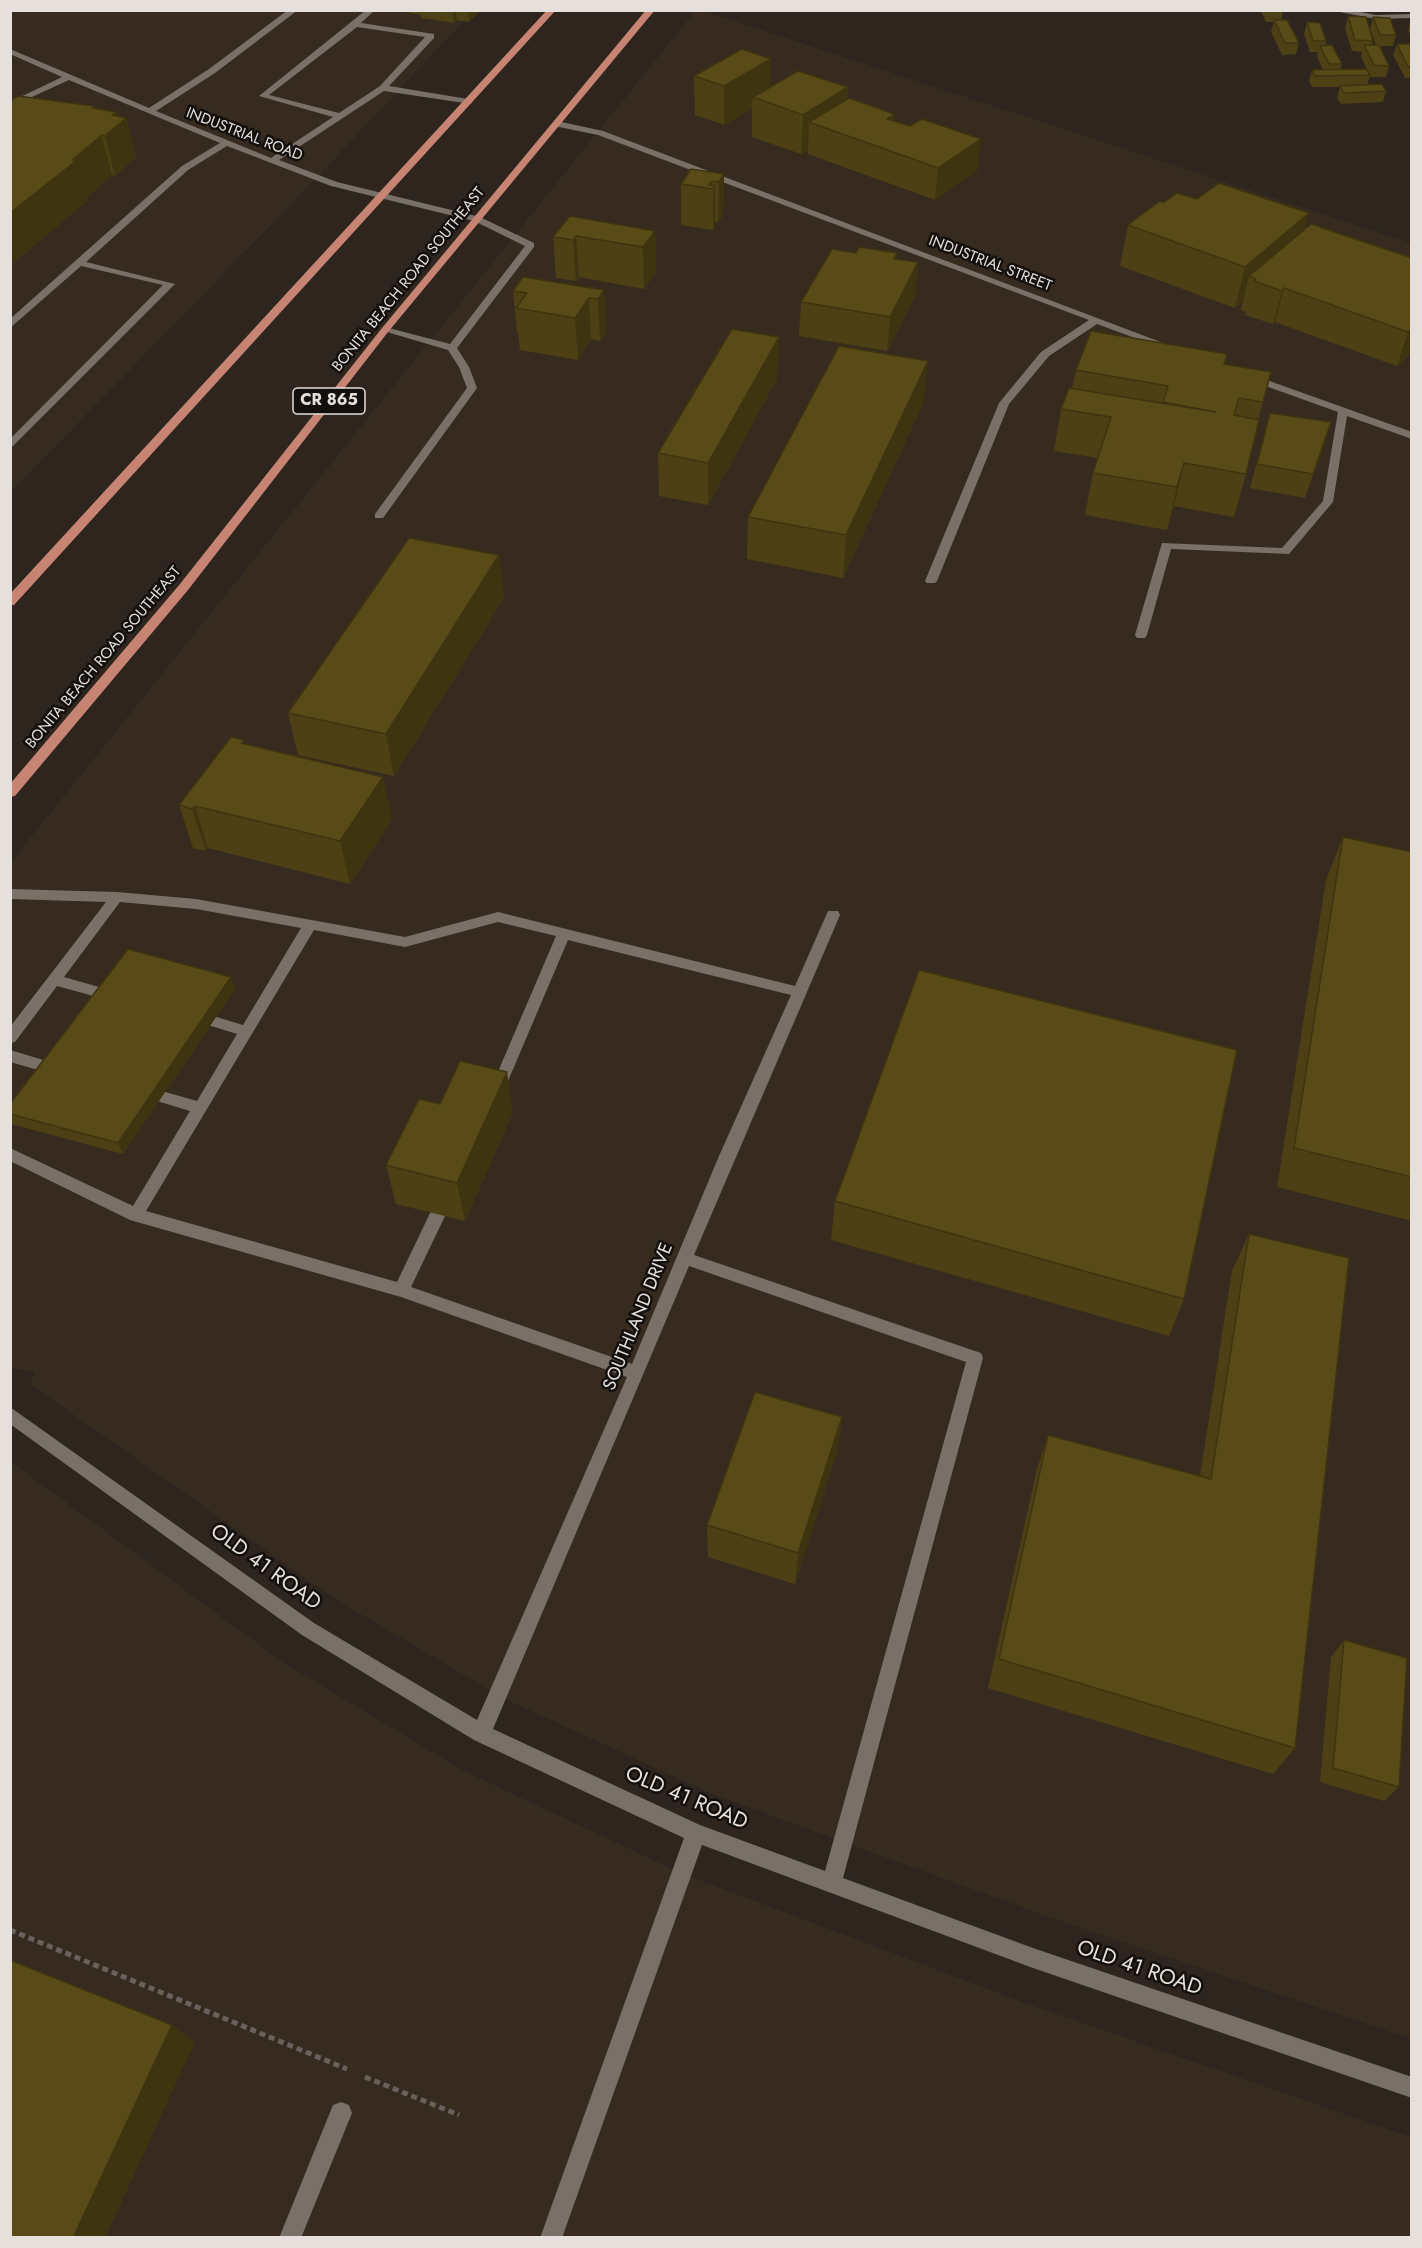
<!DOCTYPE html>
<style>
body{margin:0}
#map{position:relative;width:1422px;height:2248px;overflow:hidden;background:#2d251e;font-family:Jost,sans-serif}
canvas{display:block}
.frame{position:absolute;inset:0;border:12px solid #e5e0db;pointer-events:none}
</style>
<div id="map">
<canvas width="1422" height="2248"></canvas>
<div class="frame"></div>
</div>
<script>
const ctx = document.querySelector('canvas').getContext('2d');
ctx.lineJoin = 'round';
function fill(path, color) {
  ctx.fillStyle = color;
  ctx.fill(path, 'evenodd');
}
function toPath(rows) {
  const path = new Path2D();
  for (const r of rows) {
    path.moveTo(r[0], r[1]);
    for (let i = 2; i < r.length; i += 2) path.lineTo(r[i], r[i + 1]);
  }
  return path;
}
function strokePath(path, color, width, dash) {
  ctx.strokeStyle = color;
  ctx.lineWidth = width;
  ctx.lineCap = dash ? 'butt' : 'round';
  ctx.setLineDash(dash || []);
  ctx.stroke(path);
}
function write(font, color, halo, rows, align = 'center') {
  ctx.font = font + ' Jost,sans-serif';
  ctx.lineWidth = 5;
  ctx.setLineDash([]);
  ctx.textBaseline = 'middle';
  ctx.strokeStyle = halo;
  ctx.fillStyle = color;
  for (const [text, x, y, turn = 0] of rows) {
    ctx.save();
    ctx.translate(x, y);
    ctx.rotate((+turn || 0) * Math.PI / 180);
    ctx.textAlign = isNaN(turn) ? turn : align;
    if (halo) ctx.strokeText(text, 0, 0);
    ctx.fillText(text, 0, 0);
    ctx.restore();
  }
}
const built = toPath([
 [11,11,473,11,307,188,11,492],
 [695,11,704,11,1411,243,1411,2039,1043,1915,712,1794,503,1698,335,1599,30,1384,35,1372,11,1368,10,863],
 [10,1461,280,1660,462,1770,681,1873,1025,2003,1411,2137,1411,2237,11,2237]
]);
const path = toPath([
 [10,1930,347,2069],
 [365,2077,459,2115]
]);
const minor = toPath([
 [288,10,298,10,215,73,156,111,271,158,333,117,259,96,366,10,375,10,361,23,434,34,434,38,389,86,468,99,472,102,471,104,384,91,279,160,337,182,480,217,534,243,534,247,457,348,469,367,477,388,383,518,375,518,375,514,467,388,459,367,448,350,380,330,385,327,450,344,525,246,474,221,331,186,227,146,188,170,86,262,175,284,10,449,10,439,163,285,81,266,10,328,10,319,182,166,220,143,69,80,10,107,10,102,62,77,10,54,10,49,149,108,209,69,288,10],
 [357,27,425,37,380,86,339,113,269,95,357,27],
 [1329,10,1350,10,1376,15,1412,14,1412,18,1376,19,1329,10],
 [557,121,603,131,1179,349,1170,351,1097,324,1049,356,1009,404,937,581,935,583,927,583,925,581,999,403,1041,352,1089,320,598,135,554,126,553,124,557,121],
 [1250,374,1412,432,1412,439,1347,416,1333,502,1289,554,1171,549,1147,635,1145,638,1137,638,1135,635,1162,543,1282,548,1323,501,1338,412,1246,379,1245,377,1250,374],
 [10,889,117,892,196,899,405,937,498,912,795,986,828,911,838,911,840,915,694,1255,975,1351,981,1353,983,1358,843,1878,1033,1948,1412,2077,1412,2098,1033,1968,702,1845,562,2238,540,2238,684,1838,474,1740,302,1635,10,1424,10,1407,314,1623,477,1720,627,1377,401,1297,130,1220,10,1161,10,1148,133,1206,190,1111,157,1101,155,1097,157,1093,162,1091,197,1101,237,1034,208,1025,206,1021,208,1017,213,1016,243,1025,301,928,196,909,120,902,64,977,113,991,115,995,113,999,108,1000,57,986,15,1042,10,1043,10,1027,106,902,10,899,10,889],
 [498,922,556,936,491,1088,493,1092,498,1094,503,1092,505,1088,568,940,791,995,719,1156,632,1364,411,1287,446,1214,444,1209,438,1208,432,1209,397,1282,146,1211,314,930,405,947,498,922],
 [689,1266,966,1362,825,1871,700,1825,493,1729,689,1266],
 [10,1050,57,1064,59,1068,57,1072,52,1074,10,1062,10,1050],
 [341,2102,349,2105,352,2113,301,2238,279,2238,333,2105,341,2102]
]);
const major = toPath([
 [547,10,556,10,14,605,10,605,10,594,547,10],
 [646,10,655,10,388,332,188,590,15,796,10,797,10,784,180,584,382,328,646,10]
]);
const wall = toPath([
 [395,10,481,10,469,22,457,20,454,23,421,18,421,15],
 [1260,10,1283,10,1281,20,1299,43,1296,54,1282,55,1271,32,1274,22,1266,22],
 [1348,16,1373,41,1372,45,1376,45,1370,29,1373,17,1396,35,1393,46,1379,46,1389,66,1386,77,1370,77,1370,76,1367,85,1386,91,1383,102,1341,104,1337,98,1340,87,1312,87,1309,81,1312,70,1323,70,1317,57,1318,52,1310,52,1304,34,1307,22,1326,41,1325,46,1342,64,1340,69,1367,70,1361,57,1362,52,1352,51,1345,28],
 [1411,18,1412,18,1412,39,1408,30],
 [1397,44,1412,46,1412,78,1405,78,1393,55],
 [694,76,771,87,848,87,847,99,894,114,894,121,910,126,981,139,977,171,935,200,808,154,808,150,801,154,752,137,752,109,724,125,695,115],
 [10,101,94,106,95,108,116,112,117,116,126,118,136,157,115,176,112,175,86,198,87,201,11,265,11,267,10,268],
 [724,174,723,215,718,222,715,222,715,227,713,230,681,225,681,184],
 [1197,199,1412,258,1412,352,1397,366,1275,322,1273,324,1245,315,1246,312,1241,310,1243,302,1235,308,1120,266,1128,225,1163,203],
 [655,231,656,272,644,289,579,277,576,281,556,278,553,237],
 [856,253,897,253,896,259,918,262,915,296,887,351,799,336,801,302],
 [604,290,606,332,600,341,591,339,578,360,520,350,518,332,517,332,513,291],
 [779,337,777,379,708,505,659,496,658,453],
 [1227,354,1225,364,1271,372,1258,420,1246,474,1234,517,1174,506,1167,530,1085,515,1093,473,1098,458,1054,451,1061,409,1072,389,1076,370],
 [923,403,843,578,747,559,748,517],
 [1270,413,1324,446,1305,498,1250,488],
 [499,555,504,598,394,776,298,755,288,713],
 [245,744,392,819,350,884,208,848,206,851,193,848,179,805],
 [1343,837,1412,852,1412,1221,1277,1187,1326,880],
 [231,977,235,989,123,1154,11,1124,10,1104],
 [440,1104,513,1112,465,1221,396,1204,386,1165],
 [835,1201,1184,1299,1169,1336,831,1240],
 [1249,1234,1295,1748,1273,1774,988,1688,1037,1469,1048,1435,1200,1476,1232,1271],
 [842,1417,837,1452,795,1584,708,1557,707,1525],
 [1344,1640,1399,1787,1384,1801,1320,1782,1331,1657]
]);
const shadedWall = toPath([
 [452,10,456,10,457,20,454,23],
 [468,10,481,10,469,22],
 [771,59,770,98,753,97,752,109,724,125,724,86],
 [848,87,845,127,809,122,808,150,801,154,803,115],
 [94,106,112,175,86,198,87,201,11,265,11,267,10,268,10,213,72,160,92,108],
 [116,112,119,124,126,118,136,157,115,176,105,136,112,115],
 [894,114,892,146,887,119],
 [981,139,977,171,935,200,938,168],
 [724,174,723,215,718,222,719,182],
 [715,186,715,227,713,230,713,189],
 [1309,213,1298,254,1249,276,1243,302,1235,308,1245,267],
 [655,231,656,272,644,289,643,247],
 [576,236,579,277,576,281,573,240],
 [918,262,915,296,887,351,890,317],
 [1284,288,1275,322,1273,324,1282,291],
 [604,290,606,332,600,341,598,299],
 [589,298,591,339,578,360,575,318],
 [1412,329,1412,352,1397,366,1408,332],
 [779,337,777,379,708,505,708,463],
 [928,361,923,403,843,578,846,535],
 [1331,422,1324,446,1305,498,1313,474],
 [1184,463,1174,506,1167,530,1177,487],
 [499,555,504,598,394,776,386,734],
 [383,777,392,819,350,884,340,841],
 [195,806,208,848,206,851,192,809],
 [231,977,235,989,123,1154,118,1143],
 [507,1072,513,1112,465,1221,457,1183],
 [842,1417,837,1452,795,1584,798,1553],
 [172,2025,195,2042,105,2238,73,2238]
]);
const building = toPath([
 [1348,16,1366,17,1373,41,1355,40,1348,16],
 [1373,17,1390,18,1396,35,1380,35,1373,17],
 [1274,20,1287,20,1299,43,1285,43,1274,20],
 [1307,22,1320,23,1326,41,1313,41,1307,22],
 [1397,44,1410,44,1412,46,1412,67,1408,67,1397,44],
 [1332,45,1342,64,1329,64,1320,46,1332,45],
 [1364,45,1379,45,1389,66,1374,65,1364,45],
 [742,49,771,59,724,86,694,76,742,49],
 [1366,69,1370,75,1315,76,1312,70,1366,69],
 [798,71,848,87,803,115,753,97,798,71],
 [1382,84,1386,91,1344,93,1340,86,1382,84],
 [18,96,94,106,92,108,116,112,112,115,126,118,105,136,102,135,72,160,76,161,10,213,10,101,18,96],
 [849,98,894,114,887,119,910,126,922,119,981,139,938,168,809,122,849,98],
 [691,169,724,174,719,182,712,181,709,185,715,186,713,189,681,184,691,169],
 [1219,183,1309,213,1245,267,1128,225,1160,201,1163,203,1177,193,1197,199,1219,183],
 [570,216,655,231,643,247,576,236,573,240,553,237,570,216],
 [1311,224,1412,258,1412,329,1408,332,1284,288,1282,291,1254,281,1256,279,1249,276,1311,224],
 [859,247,897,253,894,259,918,262,890,317,801,302,832,249,856,253,859,247],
 [523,277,604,290,598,299,589,298,575,318,516,308,527,293,513,291,523,277],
 [732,329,779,337,708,463,658,453,732,329],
 [1091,331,1227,354,1224,364,1271,372,1263,402,1239,398,1234,415,1259,420,1246,474,1184,463,1177,487,1093,473,1111,417,1061,409,1069,388,1216,412,1163,402,1168,386,1076,370,1091,331],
 [839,346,928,361,846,535,748,517,839,346],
 [1270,413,1331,422,1313,474,1257,464,1270,413],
 [409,538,499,555,386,734,288,713,409,538],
 [231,737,244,740,241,743,383,777,340,841,195,806,192,809,179,805,231,737],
 [1343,837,1412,852,1412,1177,1294,1148,1343,837],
 [128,949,231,977,118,1143,10,1114,10,1104,128,949],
 [919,970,1237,1050,1184,1299,835,1201,919,970],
 [460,1061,507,1072,457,1183,386,1165,419,1099,440,1104,460,1061],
 [1249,1234,1349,1258,1295,1748,999,1659,1048,1435,1211,1479,1249,1234],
 [755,1392,842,1417,798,1553,707,1525,755,1392],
 [1344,1640,1407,1658,1399,1787,1333,1768,1344,1640],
 [10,1960,172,2025,73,2238,10,2238,10,1960]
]);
const farStreetnames = [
 ["INDUSTRIAL ROAD",244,135,21],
 ["INDUSTRIAL STREET",990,264,21],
 ["BONITA BEACH ROAD SOUTHEAST",409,280,-51],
 ["BONITA BEACH ROAD SOUTHEAST",104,658,-50]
];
const shields = [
 [329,401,72]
];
const shieldNames = [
 ["CR 865",329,401]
];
const streetNames = [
 ["SOUTHLAND DRIVE",639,1317,-68]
];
const nearStreetnames = [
 ["OLD 41 ROAD",265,1568,36],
 ["OLD 41 ROAD",686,1799,23],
 ["OLD 41 ROAD",1139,1969,19]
];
fill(built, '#372b1f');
strokePath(path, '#69625c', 5, [6, 4]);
fill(minor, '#797068');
fill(major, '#c78472');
fill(wall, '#4d4014');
fill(shadedWall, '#3e3410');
fill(building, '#594b17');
strokePath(building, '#3e3410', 1.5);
write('15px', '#e5e0db', '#130f0c', farStreetnames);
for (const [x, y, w] of shields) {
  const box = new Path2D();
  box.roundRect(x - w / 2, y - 13, w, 26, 4.5);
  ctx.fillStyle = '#130f0c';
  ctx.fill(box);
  strokePath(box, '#e5e0db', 1.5);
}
write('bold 16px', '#e5e0db', null, shieldNames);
write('18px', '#e5e0db', '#130f0c', streetNames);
write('21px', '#e5e0db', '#130f0c', nearStreetnames);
</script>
